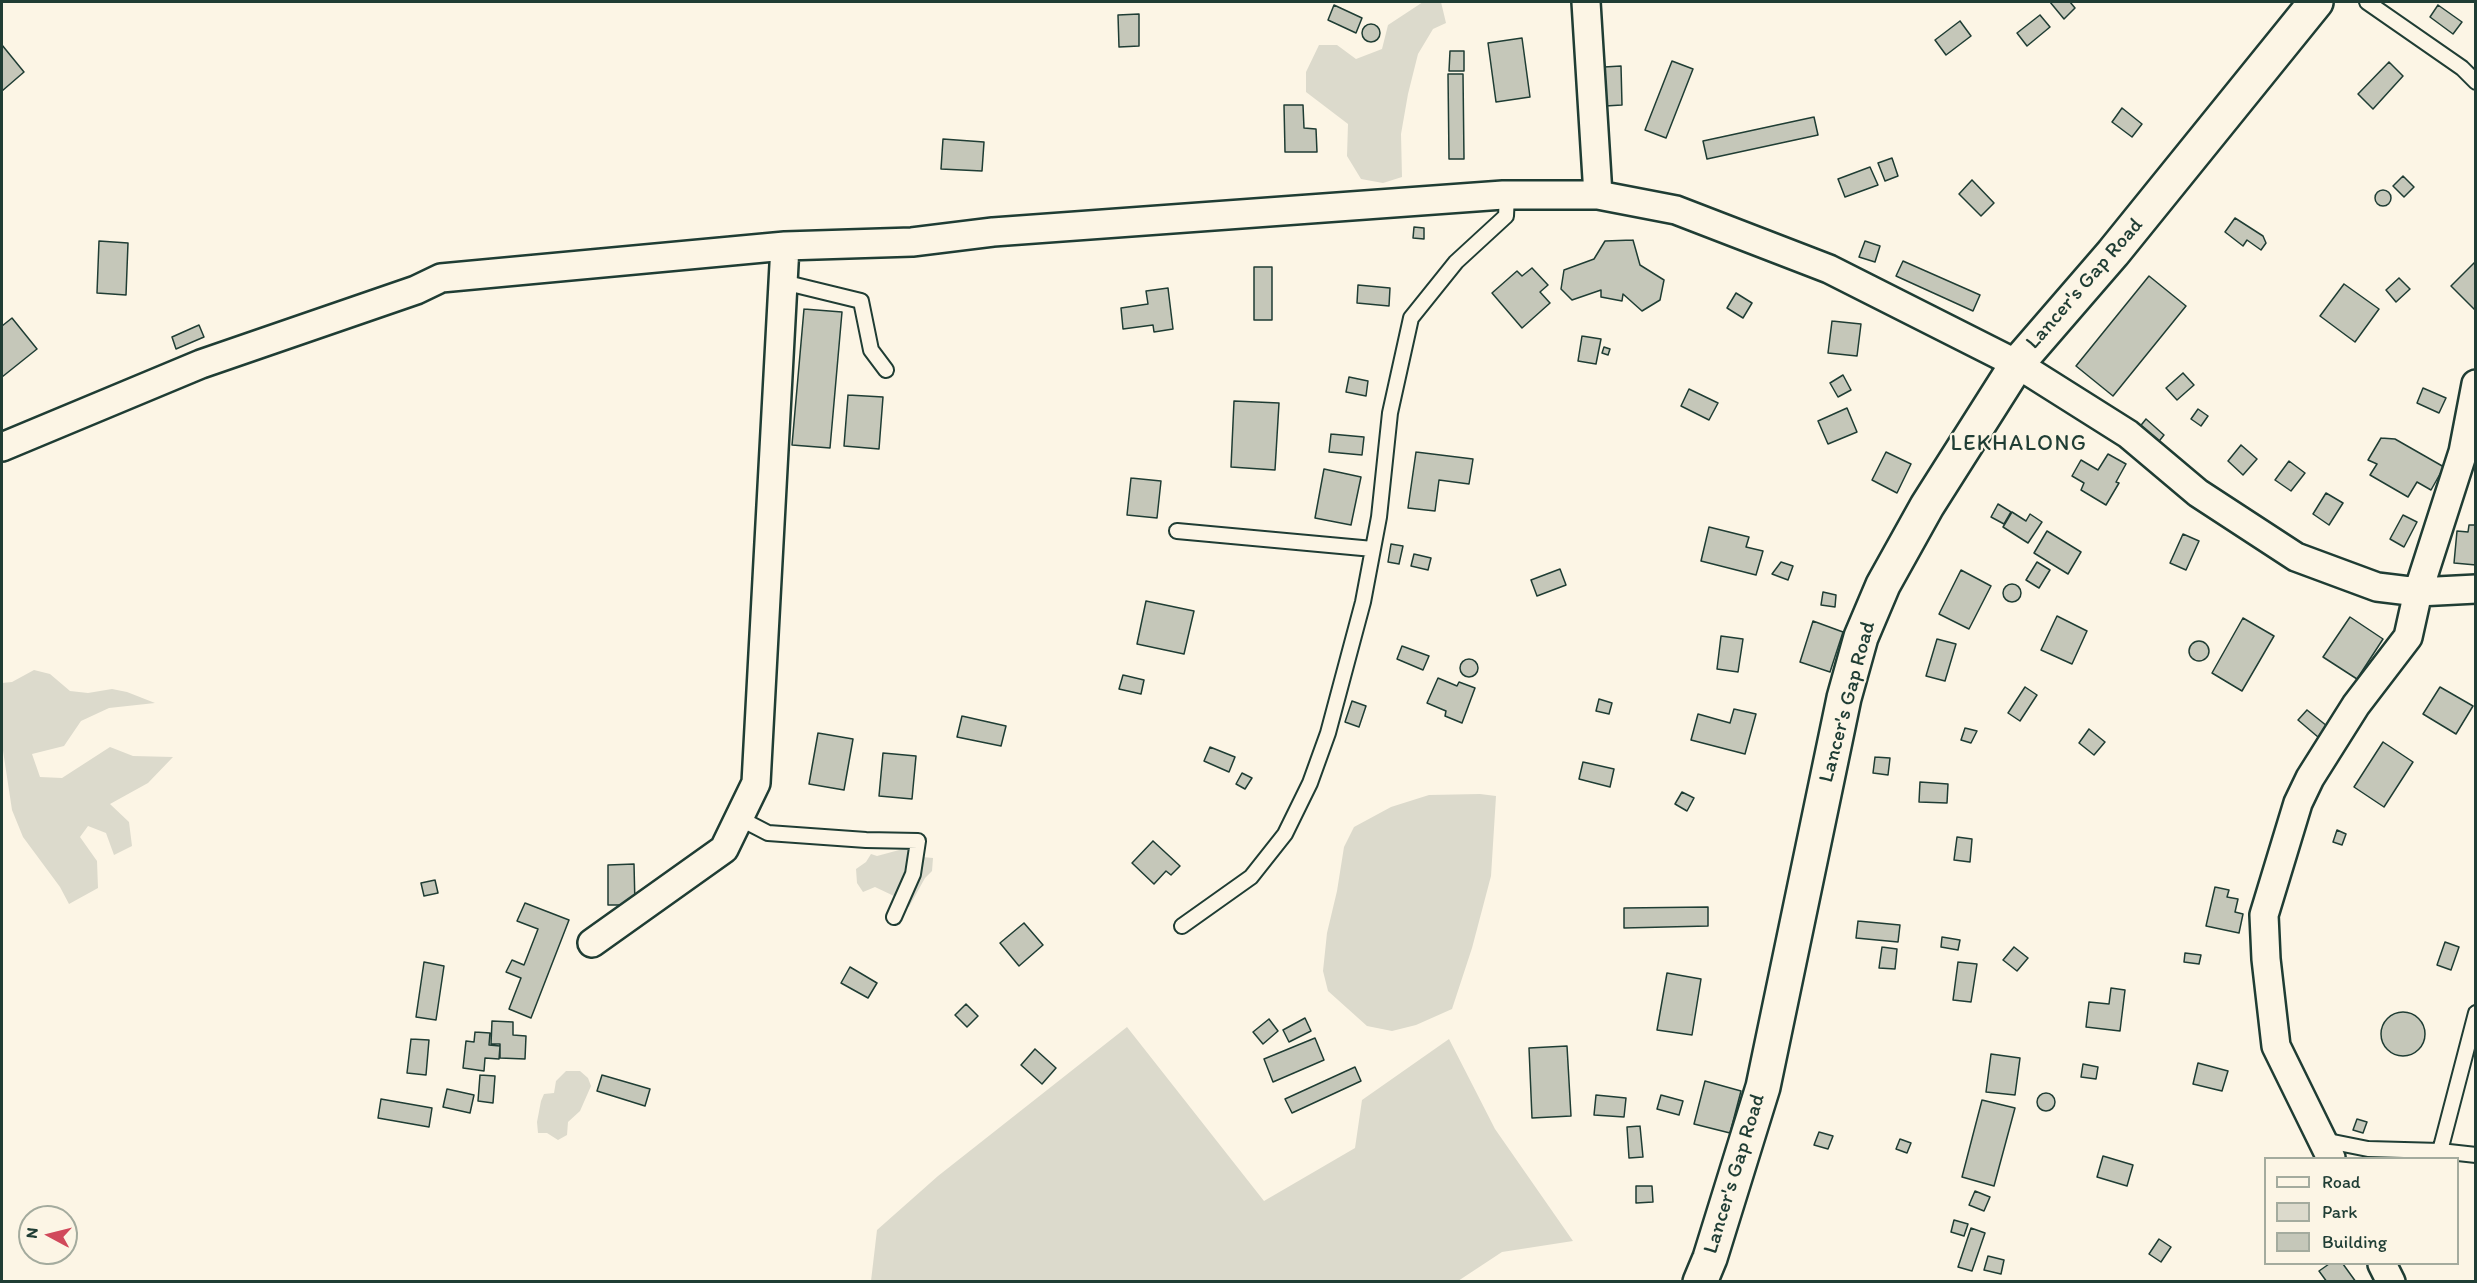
<!DOCTYPE html>
<style>
body{margin:0}
#map{position:relative;width:2477px;height:1283px;overflow:hidden;background:#fcf5e5;font-family:Itim,sans-serif}
canvas{display:block}
.frame{position:absolute;inset:0;border:3px solid #1f3d34;pointer-events:none}
.legend{position:absolute;left:2264px;top:1157px;width:195px;height:108px;box-sizing:border-box;background:#fcf5e5;border:2px solid #a4ab9e;margin:0;padding:8px 10px;list-style:none;font-size:18px;color:#1f3d34}
.legend li{display:flex;align-items:center;gap:12px;height:30px}
.legend b{width:30px;border:2px solid #a4ab9e}
.north{position:absolute;left:18px;top:1205px;width:60px;height:60px;box-sizing:border-box;background:#fcf5e5;border:2px solid #a4ab9e;border-radius:50%;rotate:277deg;font-size:16px;font-weight:700;line-height:24px;text-align:center;color:#1f3d34}
.north::after{content:'';display:block;margin:auto;width:21px;height:27px;background:#d1495b;clip-path:polygon(50% 0,100% 100%,50% 72%,0 100%)}
</style>
<div id="map">
<canvas width="2477" height="1283"></canvas>
<div class="frame"></div>
<ul class="legend">
<li><b style="height:8px;background:#fcf5e5"></b>Road</li>
<li><b style="height:16px;background:#dcdacc"></b>Park</li>
<li><b style="height:16px;background:#c5c7b9"></b>Building</li>
</ul>
<div class="north">N</div>
</div>
<script>
const ctx = document.querySelector('canvas').getContext('2d');
ctx.lineJoin = 'round';
function fill(path, color) {
  ctx.fillStyle = color;
  ctx.fill(path, 'evenodd');
}
function toPath(rows) {
  const path = new Path2D();
  for (const r of rows) {
    if (r.length === 3) {
      path.moveTo(r[0] + r[2], r[1]);
      path.arc(r[0], r[1], r[2], 0, 2 * Math.PI);
      continue;
    }
    path.moveTo(r[0], r[1]);
    for (let i = 2; i < r.length; i += 2) path.lineTo(r[i], r[i + 1]);
  }
  return path;
}
function strokePath(path, color, width, dash) {
  ctx.strokeStyle = color;
  ctx.lineWidth = width;
  ctx.lineCap = dash ? 'butt' : 'round';
  ctx.setLineDash(dash || []);
  ctx.stroke(path);
}
function write(font, color, halo, rows, align = 'center') {
  ctx.font = font + ' Itim,sans-serif';
  ctx.lineWidth = 4.5;
  ctx.setLineDash([]);
  ctx.textBaseline = 'middle';
  ctx.strokeStyle = halo;
  ctx.fillStyle = color;
  for (const [text, x, y, turn = 0] of rows) {
    ctx.save();
    ctx.translate(x, y);
    ctx.rotate((+turn || 0) * Math.PI / 180);
    ctx.textAlign = isNaN(turn) ? turn : align;
    if (halo) ctx.strokeText(text, 0, 0);
    ctx.fillText(text, 0, 0);
    ctx.restore();
  }
}
const green = toPath([
 [1423,2,1441,2,1446,23,1433,29,1418,54,1408,94,1401,134,1402,177,1383,183,1361,179,1347,156,1348,124,1306,92,1306,72,1319,45,1337,45,1356,59,1382,49,1388,25],
 [34,670,50,674,70,691,88,693,112,689,127,692,155,703,109,708,81,721,64,746,32,754,40,777,62,778,110,747,133,756,173,757,148,783,110,804,129,822,132,846,114,855,106,833,88,826,80,837,97,861,98,888,69,904,60,887,23,837,12,810,2,744,2,683,12,682],
 [1480,794,1496,796,1491,876,1472,948,1452,1009,1416,1025,1392,1031,1367,1026,1328,991,1323,971,1327,933,1337,891,1344,847,1354,827,1391,807,1429,795],
 [903,849,912,850,922,857,933,858,932,871,925,878,909,907,898,909,894,896,875,887,863,892,857,883,856,869,866,862,871,854,877,856],
 [1127,1027,1264,1201,1355,1148,1362,1100,1449,1039,1495,1129,1573,1241,1502,1252,1458,1281,871,1281,877,1230,938,1176],
 [566,1071,580,1071,588,1078,591,1086,580,1111,568,1122,567,1135,558,1140,547,1133,538,1133,537,1122,541,1101,544,1094,554,1093,556,1081]
]);
const building = toPath([
 [2050,2,2070,2,2075,8,2064,19,2050,2],
 [1334,5,1362,18,1356,33,1328,20,1334,5],
 [2438,5,2462,22,2453,34,2430,17,2438,5],
 [1139,14,1139,46,1119,47,1118,15,1139,14],
 [2040,15,2050,27,2027,46,2017,33,2040,15],
 [1960,21,1971,36,1946,55,1935,40,1960,21],
 [1371,33,9],
 [1522,38,1530,97,1496,102,1488,43,1522,38],
 [2,45,24,72,2,91,2,45],
 [1450,51,1464,51,1464,71,1449,71,1450,51],
 [1672,61,1693,69,1666,138,1645,130,1672,61],
 [2389,62,2403,76,2373,109,2358,94,2389,62],
 [1621,66,1622,105,1605,106,1604,67,1621,66],
 [1448,74,1463,74,1464,159,1449,159,1448,74],
 [1284,105,1303,105,1304,128,1316,129,1317,152,1285,152,1284,105],
 [2122,108,2142,124,2132,137,2112,122,2122,108],
 [1814,117,1818,135,1707,159,1703,141,1814,117],
 [943,139,984,142,982,171,941,169,943,139],
 [1892,158,1898,176,1885,181,1878,163,1892,158],
 [1870,167,1878,185,1845,197,1838,179,1870,167],
 [2403,176,2414,187,2404,197,2393,186,2403,176],
 [1972,180,1994,203,1981,216,1959,194,1972,180],
 [2383,198,8],
 [2235,218,2263,236,2266,243,2261,250,2247,240,2243,246,2225,232,2235,218],
 [1414,227,1424,228,1424,239,1413,238,1414,227],
 [1633,240,1640,265,1664,280,1660,300,1642,311,1623,294,1622,301,1601,297,1601,290,1572,300,1561,289,1564,270,1594,259,1605,241,1633,240],
 [99,241,128,243,126,295,97,293,99,241],
 [1865,241,1880,246,1875,262,1859,257,1865,241],
 [1903,261,1980,295,1973,311,1896,276,1903,261],
 [2476,261,2476,311,2451,286,2476,261],
 [1254,267,1272,267,1272,320,1254,320,1254,267],
 [1532,268,1548,285,1540,292,1550,303,1522,328,1492,293,1517,271,1522,276,1532,268],
 [2149,276,2186,306,2113,396,2076,366,2149,276],
 [2399,278,2410,289,2396,302,2386,290,2399,278],
 [2344,284,2379,309,2355,342,2320,316,2344,284],
 [1358,285,1390,288,1389,306,1357,303,1358,285],
 [1168,288,1173,329,1154,332,1153,325,1123,329,1121,308,1148,304,1146,291,1168,288],
 [1736,293,1752,303,1743,318,1727,308,1736,293],
 [804,309,842,312,830,448,792,445,804,309],
 [12,318,37,349,2,377,2,326,12,318],
 [1832,321,1861,324,1857,356,1828,353,1832,321],
 [199,325,204,337,176,349,172,337,199,325],
 [1582,336,1601,339,1596,364,1578,361,1582,336],
 [1604,347,1610,349,1608,355,1602,353,1604,347],
 [2183,373,2194,385,2177,400,2166,388,2183,373],
 [1843,375,1851,390,1838,397,1830,383,1843,375],
 [1349,377,1368,381,1366,396,1346,392,1349,377],
 [2423,388,2446,398,2439,413,2417,403,2423,388],
 [1689,389,1718,403,1709,420,1681,406,1689,389],
 [848,395,883,397,879,449,844,446,848,395],
 [1234,401,1279,403,1275,470,1231,467,1234,401],
 [1847,408,1857,432,1828,444,1818,421,1847,408],
 [2198,409,2208,416,2201,426,2191,419,2198,409],
 [2146,419,2164,435,2156,445,2138,429,2146,419],
 [1331,434,1364,437,1362,455,1329,452,1331,434],
 [2381,438,2395,439,2444,467,2431,490,2417,482,2408,497,2370,475,2377,464,2368,460,2381,438],
 [2241,445,2257,459,2243,475,2228,461,2241,445],
 [1416,452,1473,459,1469,484,1439,480,1435,511,1408,508,1416,452],
 [1886,452,1911,464,1897,493,1872,480,1886,452],
 [2108,454,2126,464,2116,482,2119,483,2106,505,2081,490,2084,483,2072,476,2081,460,2098,470,2108,454],
 [2289,461,2305,473,2291,491,2275,480,2289,461],
 [1324,469,1361,477,1351,525,1315,518,1324,469],
 [1131,478,1161,481,1157,518,1127,515,1131,478],
 [2326,493,2343,503,2329,525,2313,514,2326,493],
 [1998,504,2011,512,2004,524,1991,517,1998,504],
 [2012,512,2026,521,2030,514,2042,522,2028,543,2003,527,2012,512],
 [2403,515,2417,522,2404,547,2390,539,2403,515],
 [2469,525,2476,525,2476,565,2454,563,2457,531,2468,532,2469,525],
 [1709,527,1749,537,1746,547,1763,551,1756,575,1701,561,1709,527],
 [2047,531,2081,552,2068,574,2034,553,2047,531],
 [2183,534,2199,541,2186,570,2170,563,2183,534],
 [1391,544,1403,546,1399,564,1388,562,1391,544],
 [1414,554,1431,558,1428,570,1411,566,1414,554],
 [1781,562,1793,566,1788,580,1772,574,1781,562],
 [2037,562,2050,570,2039,588,2026,580,2037,562],
 [1560,569,1566,585,1537,596,1531,580,1560,569],
 [1961,570,1991,586,1969,629,1939,614,1961,570],
 [2012,593,9],
 [1823,592,1836,595,1835,607,1821,605,1823,592],
 [1146,601,1194,611,1184,654,1137,644,1146,601],
 [2057,616,2087,631,2072,664,2041,650,2057,616],
 [2350,617,2383,639,2357,679,2323,657,2350,617],
 [2243,618,2274,636,2242,691,2212,673,2243,618],
 [1813,621,1843,632,1830,672,1800,662,1813,621],
 [1721,636,1743,639,1738,672,1717,669,1721,636],
 [1937,639,1956,644,1945,681,1926,676,1937,639],
 [2199,651,10],
 [1402,646,1429,656,1423,670,1397,659,1402,646],
 [1469,668,9],
 [1123,675,1144,680,1141,694,1119,689,1123,675],
 [1438,678,1457,686,1459,682,1475,688,1462,723,1445,716,1446,711,1427,703,1438,678],
 [2025,687,2037,695,2020,721,2008,713,2025,687],
 [2440,687,2473,706,2456,734,2423,714,2440,687],
 [1599,699,1612,703,1609,714,1596,711,1599,699],
 [1352,701,1366,706,1359,727,1345,722,1352,701],
 [1734,709,1756,714,1745,754,1691,740,1698,714,1730,723,1734,709],
 [2307,710,2327,726,2318,737,2298,720,2307,710],
 [962,716,1006,726,1001,746,957,737,962,716],
 [1965,728,1977,731,1971,743,1961,740,1965,728],
 [2089,729,2105,742,2094,755,2079,743,2089,729],
 [818,733,853,739,844,790,809,784,818,733],
 [2383,742,2413,762,2384,807,2354,787,2383,742],
 [1210,747,1235,757,1229,772,1204,761,1210,747],
 [883,753,916,756,912,799,879,796,883,753],
 [1875,757,1890,758,1888,775,1873,773,1875,757],
 [1583,762,1614,769,1610,787,1579,779,1583,762],
 [1242,773,1252,778,1245,789,1236,784,1242,773],
 [1920,782,1948,784,1947,803,1919,802,1920,782],
 [1682,792,1694,798,1687,811,1675,804,1682,792],
 [2337,830,2346,834,2342,845,2333,842,2337,830],
 [1957,837,1972,839,1970,862,1954,860,1957,837],
 [1153,841,1180,866,1171,875,1166,871,1154,884,1132,863,1153,841],
 [634,864,635,905,608,905,608,865,634,864],
 [435,880,438,893,424,896,421,883,435,880],
 [2215,887,2229,890,2227,897,2238,899,2235,912,2243,914,2239,933,2206,926,2215,887],
 [525,903,569,920,531,1018,509,1009,521,978,506,972,512,960,524,965,538,929,517,921,525,903],
 [1708,907,1708,926,1624,928,1624,908,1708,907],
 [1858,921,1900,925,1898,942,1856,938,1858,921],
 [1024,923,1043,945,1019,966,1000,943,1024,923],
 [1942,937,1960,940,1958,950,1941,947,1942,937],
 [2445,942,2459,947,2451,970,2437,965,2445,942],
 [1882,947,1897,949,1895,969,1879,968,1882,947],
 [2014,947,2028,958,2017,971,2003,960,2014,947],
 [2185,953,2201,955,2199,964,2184,962,2185,953],
 [424,962,444,966,436,1020,416,1017,424,962],
 [1958,962,1977,964,1971,1002,1953,1000,1958,962],
 [850,967,877,983,868,998,841,983,850,967],
 [1667,973,1701,979,1692,1035,1657,1030,1667,973],
 [2111,988,2125,990,2120,1031,2086,1027,2089,1002,2109,1004,2111,988],
 [966,1004,978,1016,967,1027,955,1015,966,1004],
 [2403,1034,22],
 [1305,1018,1311,1031,1289,1042,1283,1030,1305,1018],
 [1269,1019,1278,1031,1263,1044,1253,1032,1269,1019],
 [492,1021,513,1022,513,1035,526,1036,525,1059,500,1058,500,1044,491,1044,492,1021],
 [475,1032,490,1033,489,1045,500,1046,499,1059,485,1058,484,1071,463,1068,466,1041,474,1042,475,1032],
 [1315,1038,1324,1060,1273,1082,1264,1059,1315,1038],
 [411,1039,429,1040,426,1075,407,1073,411,1039],
 [1567,1046,1571,1116,1532,1118,1529,1048,1567,1046],
 [1035,1049,1056,1068,1042,1084,1021,1065,1035,1049],
 [1991,1054,2020,1058,2015,1095,1986,1092,1991,1054],
 [2198,1063,2228,1071,2222,1091,2193,1084,2198,1063],
 [2083,1064,2098,1067,2096,1079,2081,1077,2083,1064],
 [1355,1067,1361,1081,1292,1113,1285,1099,1355,1067],
 [480,1075,495,1076,493,1103,478,1101,480,1075],
 [602,1075,650,1089,645,1106,597,1091,602,1075],
 [1705,1081,1741,1091,1730,1133,1694,1124,1705,1081],
 [447,1089,474,1095,470,1113,443,1107,447,1089],
 [2046,1102,9],
 [1596,1095,1626,1098,1624,1117,1594,1115,1596,1095],
 [1661,1095,1683,1101,1679,1115,1657,1109,1661,1095],
 [381,1099,432,1108,429,1127,378,1118,381,1099],
 [1982,1100,2015,1108,1994,1186,1962,1177,1982,1100],
 [2357,1119,2367,1122,2363,1133,2353,1130,2357,1119],
 [1640,1126,1643,1157,1629,1158,1627,1127,1640,1126],
 [1819,1132,1833,1136,1828,1149,1814,1145,1819,1132],
 [1900,1139,1911,1143,1907,1153,1896,1149,1900,1139],
 [2103,1156,2133,1165,2127,1186,2097,1177,2103,1156],
 [1636,1186,1652,1186,1653,1202,1636,1203,1636,1186],
 [1975,1191,1990,1197,1984,1211,1969,1205,1975,1191],
 [1954,1220,1968,1224,1964,1236,1951,1232,1954,1220],
 [1971,1228,1985,1233,1972,1271,1958,1267,1971,1228],
 [2159,1239,2171,1247,2161,1262,2149,1254,2159,1239],
 [1988,1256,2004,1260,2001,1274,1984,1270,1988,1256],
 [2329,1264,2343,1264,2356,1282,2327,1282,2319,1271,2329,1264]
]);
const lane = toPath([
 [2367,2,2462,68,2476,82],
 [783,282,861,301,871,350,886,370],
 [1177,531,1373,549],
 [739,818,768,833,866,840,918,841,913,874,894,917],
 [1182,926,1251,877,1285,834,1310,783,1328,733,1363,602,1379,517,1390,413,1411,318,1456,262,1506,216,1507,195],
 [2323,1140,2368,1149,2440,1151,2476,1155],
 [2440,1151,2476,1013]
]);
const street = toPath([
 [1586,2,1598,195],
 [2476,384,2463,452,2418,592,2476,589],
 [2,447,201,364,416,290,441,278,785,246,912,242,993,232,1503,195,1598,195,1676,210,1829,269,2017,364,2128,434,2198,493,2296,557,2377,587,2418,592,2408,637,2356,705,2310,778,2298,803,2264,915,2266,959,2276,1046,2331,1158],
 [592,943,724,849,756,783,785,246],
 [2382,1264,2391,1282]
]);
const secondary = toPath([
 [1700,1282,1710,1258,1763,1087,1844,698,1861,637,1883,585,1927,506,2017,364,2113,253,2316,2]
]);
const streetNames = [
 ["Lancer's Gap Road",2085,284,-49],
 ["Lancer's Gap Road",1848,702,-75],
 ["Lancer's Gap Road",1735,1174,-73]
];
const neighbourhoodNames = [
 ["LEKHALONG",2019,444]
];
fill(green, '#dcdacc');
fill(building, '#c5c7b9');
strokePath(building, '#1f3d34', 1.5);
strokePath(lane, '#1f3d34', 18);
strokePath(street, '#1f3d34', 32);
strokePath(secondary, '#1f3d34', 38);
strokePath(lane, '#fcf5e5', 14);
strokePath(street, '#fcf5e5', 27);
strokePath(secondary, '#fcf5e5', 33);
write('21px', '#1f3d34', '#fcf5e5', streetNames);
ctx.letterSpacing = '1.5px';
write('22px', '#1f3d34', '#fcf5e5', neighbourhoodNames);
ctx.letterSpacing = '0px';
</script>
